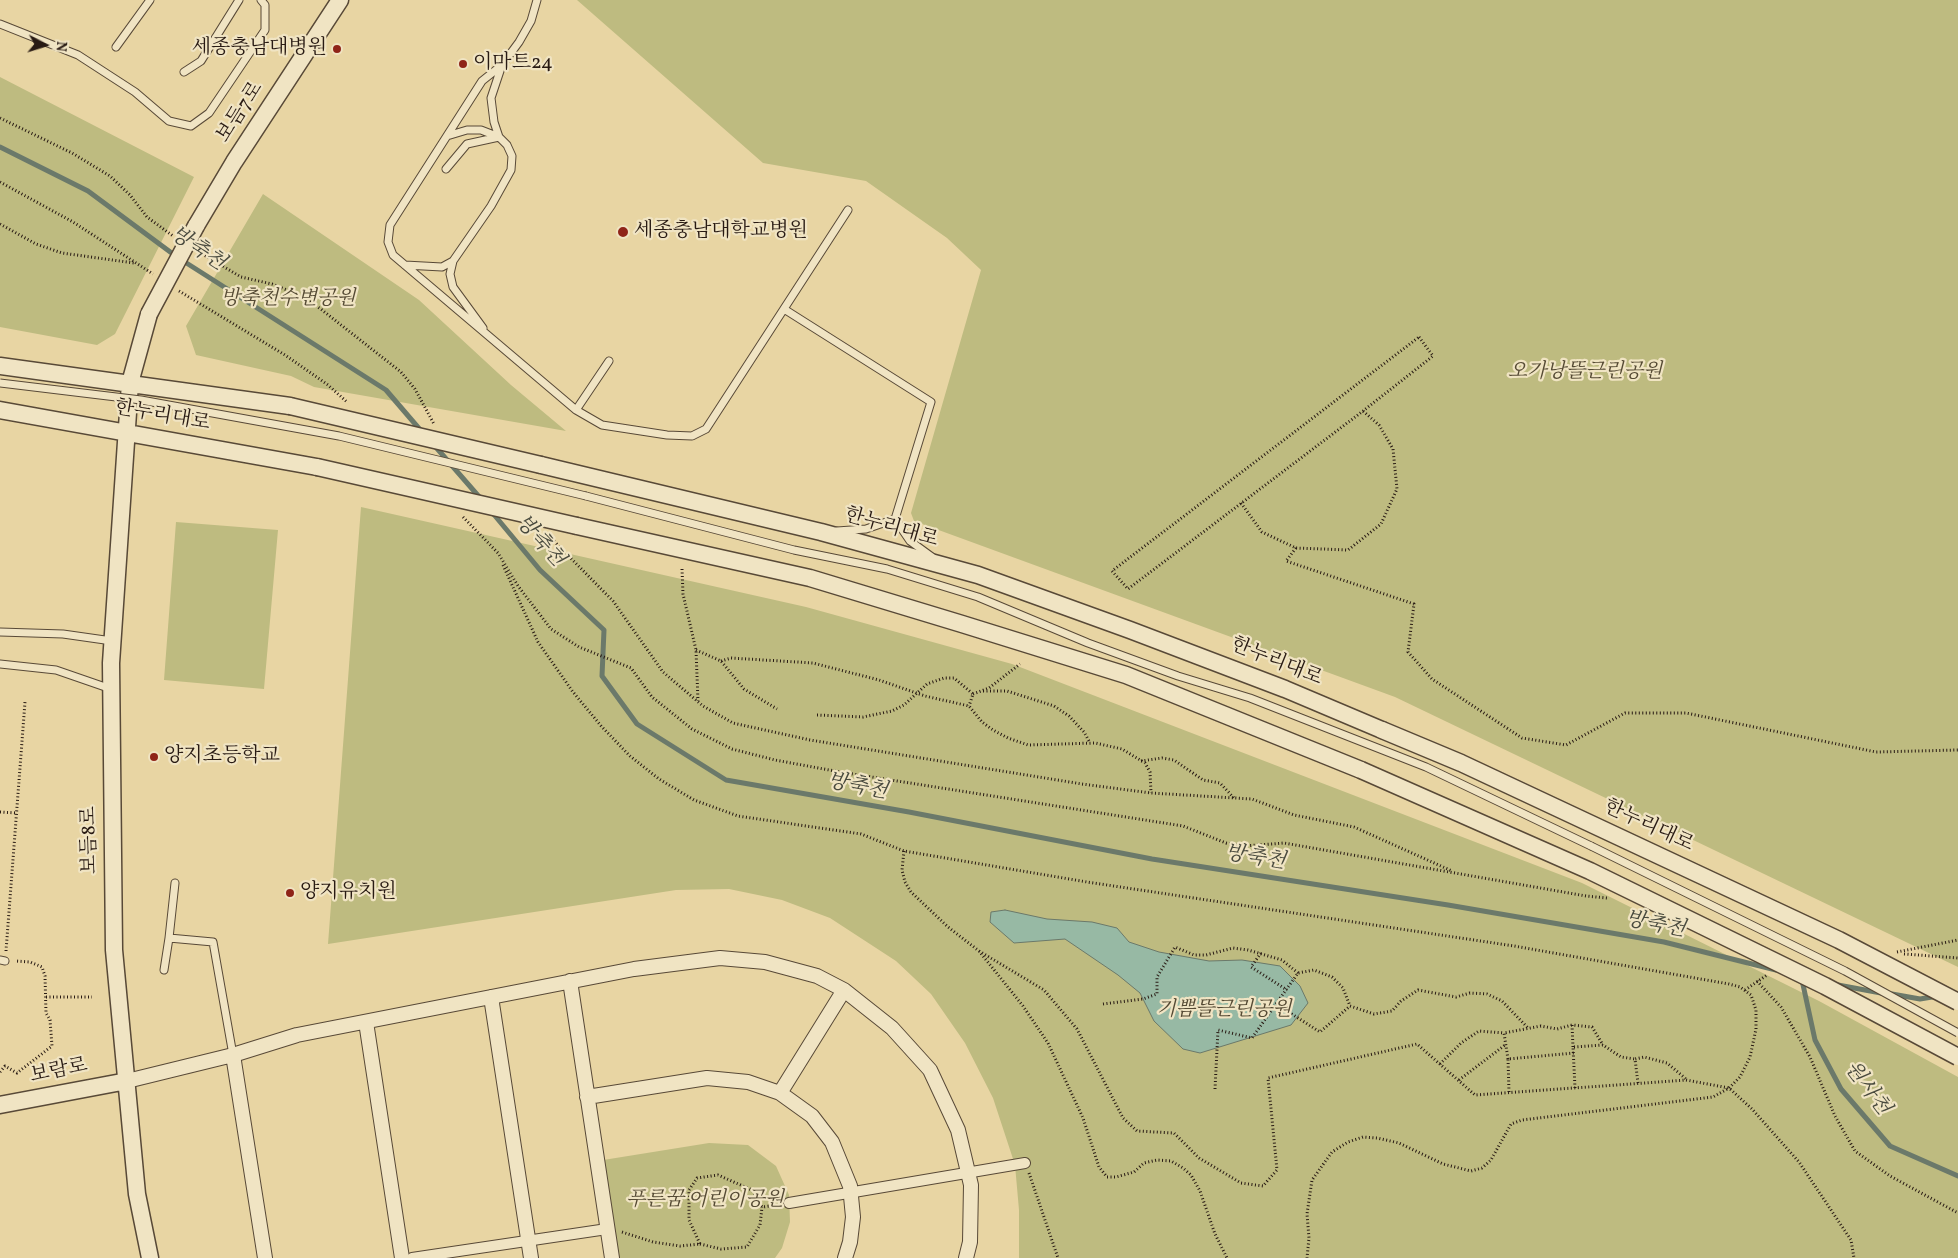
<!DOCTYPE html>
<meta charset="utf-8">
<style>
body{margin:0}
#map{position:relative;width:1958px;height:1258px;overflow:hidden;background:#e8d5a3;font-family:Vollkorn,serif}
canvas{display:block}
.north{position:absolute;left:20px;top:20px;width:50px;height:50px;-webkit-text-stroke:4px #f0e4c3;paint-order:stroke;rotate:95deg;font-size:14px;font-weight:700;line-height:20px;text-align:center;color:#281a13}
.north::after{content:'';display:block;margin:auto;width:18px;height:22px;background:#281a13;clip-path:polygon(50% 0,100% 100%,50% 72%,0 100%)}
</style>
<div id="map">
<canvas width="1958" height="1258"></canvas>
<div class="north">N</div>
</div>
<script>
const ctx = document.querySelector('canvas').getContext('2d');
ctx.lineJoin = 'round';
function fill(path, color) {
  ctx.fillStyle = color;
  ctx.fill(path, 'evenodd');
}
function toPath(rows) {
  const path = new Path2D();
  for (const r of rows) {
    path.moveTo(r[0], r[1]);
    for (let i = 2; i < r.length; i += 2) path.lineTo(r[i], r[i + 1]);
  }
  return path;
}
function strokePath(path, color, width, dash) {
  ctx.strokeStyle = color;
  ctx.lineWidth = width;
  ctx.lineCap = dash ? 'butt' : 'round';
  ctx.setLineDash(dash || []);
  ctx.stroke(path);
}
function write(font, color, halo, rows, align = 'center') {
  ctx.font = font + ' Vollkorn,"Noto Serif KR",serif';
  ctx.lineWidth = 4.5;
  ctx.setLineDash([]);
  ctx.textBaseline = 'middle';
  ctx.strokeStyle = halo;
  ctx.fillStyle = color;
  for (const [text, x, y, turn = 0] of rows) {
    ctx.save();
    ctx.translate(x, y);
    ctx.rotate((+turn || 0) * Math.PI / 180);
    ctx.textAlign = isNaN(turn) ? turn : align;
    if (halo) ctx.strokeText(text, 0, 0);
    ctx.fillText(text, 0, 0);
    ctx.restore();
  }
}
const green = toPath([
 [577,0,1958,0,1958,967,1395,697,914,521,911,513,981,270,947,238,866,181,763,163],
 [0,77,194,177,115,334,97,345,0,327],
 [263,194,419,300,511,385,566,431,314,387,291,376,196,355,186,326],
 [361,507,806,607,1012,664,1582,883,1819,1001,1958,1077,1958,1258,1019,1258,1019,1210,1015,1165,993,1098,965,1043,931,994,896,961,830,918,782,900,729,889,676,890,328,944],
 [176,522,278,530,264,689,164,680],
 [709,1143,748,1145,776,1166,789,1195,790,1222,782,1248,775,1258,612,1258,597,1161]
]);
const water = toPath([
 [1005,910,1047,919,1092,922,1117,928,1129,942,1159,952,1209,961,1242,960,1280,966,1300,986,1308,1003,1291,1025,1200,1053,1183,1049,1154,1021,1140,993,1118,975,1065,939,1014,943,990,922,991,912,1005,910]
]);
const stream = toPath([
 [0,147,88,191,177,257,386,390,422,432],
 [434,445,481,499],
 [491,511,540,570,604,630,602,676,637,724,726,780,909,812,1152,859,1448,905,1664,942,1776,970],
 [1802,980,1815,1040,1841,1089,1890,1146,1958,1176],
 [1838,985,1881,993],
 [1892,994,1920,999,1938,996]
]);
const path = toPath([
 [0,118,72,153,110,176,130,195,147,217,173,236],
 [0,182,73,222,153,274],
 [0,224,36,244,62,253,134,263],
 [199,252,241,277,272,284,302,296,322,310,401,372,415,389,434,424],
 [179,291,285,355,328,385,347,402],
 [1419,337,1433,356,1363,411,1128,589,1112,571,1419,337],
 [1241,503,1262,532,1296,548,1348,550,1381,524,1397,489,1393,449,1379,425,1363,411],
 [463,517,498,553,518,586,551,629,579,647,631,668,652,697,692,729,732,749,775,760,840,772,1183,826,1226,843,1245,846,1284,843,1586,896,1607,898],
 [549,536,613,601,663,672,703,706,733,723,810,740,1082,784,1151,793,1252,799,1294,815,1354,827,1452,871],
 [1296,548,1286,561,1414,604,1408,652,1432,679,1522,738,1566,745,1625,713,1686,713,1876,752,1958,750],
 [503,565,538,642,573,692,602,727,630,756,659,779,694,800,738,816,861,834,904,851,1087,882,1514,946,1729,984,1740,987,1751,995,1756,1010,1756,1029,1750,1057,1740,1077,1729,1088,1713,1097,1522,1120,1511,1124,1491,1160,1482,1168,1471,1171,1443,1164,1399,1143,1377,1138,1363,1137,1348,1142,1332,1152,1312,1180,1307,1214,1309,1238,1307,1258],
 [682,569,683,594,696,650,698,701],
 [696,650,721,661,744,689,777,709],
 [721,661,731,658,813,663,879,680,925,696,969,706,982,722,993,730,1008,738,1028,745,1095,743,1122,749,1145,763,1150,772,1151,793],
 [983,691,1007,691,1054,706,1069,716,1084,732,1090,743],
 [973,694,989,688,1020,664],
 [817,715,863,717,892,711,904,705,927,684,944,678,954,678,973,694,969,706],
 [1141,761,1162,758,1174,760,1203,780,1220,783,1234,798],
 [0,812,17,813],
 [904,851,902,870,905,882,911,892,948,927,979,951,1023,1006,1048,1043,1083,1118,1099,1167,1107,1177,1116,1177,1134,1172,1144,1163,1157,1160,1171,1161,1183,1168,1191,1175,1200,1191,1215,1234,1227,1258],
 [6,951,25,702],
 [979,951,1044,990,1077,1029,1123,1118,1137,1131,1174,1133,1199,1158,1241,1183,1263,1186,1277,1170,1268,1078,1417,1044,1475,1095,1686,1080,1729,1088,1752,1109,1799,1162,1851,1240,1854,1258],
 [1897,952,1958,940],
 [1261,953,1251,967,1287,990],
 [1904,954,1958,958],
 [1757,981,1781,1007,1810,1057,1835,1116,1855,1151,1890,1176,1958,1213],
 [1745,990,1767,975],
 [46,997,92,997],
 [1103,1004,1143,999,1157,994,1157,977,1175,947,1194,955,1206,955,1233,948,1248,950,1282,960,1298,973],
 [1276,1004,1298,973,1314,970,1332,977,1343,988,1350,1006],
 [1573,1047,1572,1025,1592,1027,1603,1045],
 [1508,1059,1504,1033,1541,1026,1557,1029,1572,1025],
 [1440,1064,1461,1043,1479,1031,1504,1033],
 [0,1072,5,1066,17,1073,52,1046,50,1020,46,1013,45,976,42,967,30,962,16,961],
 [1459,1080,1505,1045],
 [1638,1083,1635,1059,1644,1057,1667,1063,1686,1079],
 [1575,1088,1573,1047,1603,1045,1621,1057,1635,1059],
 [1215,1089,1218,1030,1252,1038,1276,1004,1320,1032,1350,1006,1374,1014,1392,1011,1401,1001,1418,990,1456,997,1470,993,1487,994,1502,1001,1529,1029],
 [1509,1092,1508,1059,1574,1053],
 [1029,1173,1058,1258],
 [622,1232,653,1242,680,1246,700,1244,689,1220,689,1190,697,1178,718,1175,752,1190,762,1207,779,1205],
 [700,1244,721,1249,747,1247,760,1225,762,1207]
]);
const service = toPath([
 [537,0,531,21,519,42,502,65,482,81,390,225,388,242,393,255,576,410,602,425,667,435,692,436,706,429,848,210],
 [0,24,78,55,135,92,169,121,191,126,209,113,265,30,265,5,261,0],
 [116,47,150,0],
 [184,72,201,61,239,0],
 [446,169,467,144,499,137,494,122,491,98,502,65],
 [453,261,450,274,453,287,483,328],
 [405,265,442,267,453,261,491,206,511,170,512,156,507,145,499,137,481,130,467,130,447,136],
 [784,309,931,402,895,519],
 [576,410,609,361],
 [586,496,794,550,887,569,978,597,1088,643,1178,676,1250,698,1426,767,1591,846],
 [837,531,866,529,895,519,910,541,932,557],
 [0,632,63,634,112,641],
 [0,664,56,670,111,689],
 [175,883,169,938,213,942,233,1055],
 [0,960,5,961],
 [164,970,169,938]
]);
const pedestrian = toPath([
 [789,1203,1025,1163],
 [412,1258,607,1229]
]);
const minor = toPath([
 [570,981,612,1258],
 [491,997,531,1258],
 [366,1022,402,1258],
 [233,1055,265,1258],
 [127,1081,233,1055,297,1035,634,969,720,958,765,962,817,976,844,990,892,1028,930,1070,958,1130,971,1185,970,1242,966,1258],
 [780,1093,844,990],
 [587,1097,707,1078,748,1082,780,1093,812,1116,832,1142,850,1186,853,1217,850,1242,845,1258]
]);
const tertiary = toPath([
 [196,226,234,162,340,0],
 [149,314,130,383,111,663,114,950,137,1194,150,1258],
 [0,366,290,406],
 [0,410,317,467],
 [541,465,821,532,978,575,1130,630,1285,689,1382,730],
 [577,526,810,578,962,624,1126,675,1361,770],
 [0,1105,127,1081]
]);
const serviceBridge = toPath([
 [0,383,141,400,339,436,586,496],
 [1591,846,1845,971,1958,1033]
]);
const tertiaryBridge = toPath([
 [149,314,196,226],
 [290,406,541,465],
 [317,467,577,526],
 [1382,730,1461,763,1839,940,1958,1002],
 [1361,770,1590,871,1825,986,1958,1057]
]);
const markers = [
 [337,49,5,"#8f2418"],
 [463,64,5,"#8f2418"],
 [623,232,6,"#8f2418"],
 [154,757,5,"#8f2418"],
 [290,893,5,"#8f2418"]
];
const poiNames = [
 ["세종충남대병원",327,49,"right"],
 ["이마트24",473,64],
 ["세종충남대학교병원",634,232],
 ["양지초등학교",164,757],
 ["양지유치원",300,893]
];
const streetNames = [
 ["보듬7로",241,113,-57],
 ["한누리대로",162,417,10],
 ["한누리대로",891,529,16],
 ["한누리대로",1276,663,22],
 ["한누리대로",1648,827,25],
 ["보듬8로",91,840,-91],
 ["보람로",59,1072,-11]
];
const parkNames = [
 ["방축천수변공원",288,300],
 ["오가낭뜰근린공원",1585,373],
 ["기쁨뜰근린공원",1224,1011],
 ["푸른꿈 어린이공원",705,1201]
];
const waterNames = [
 ["방축천",197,250,34],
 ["방축천",539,542,48],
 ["방축천",857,788,11],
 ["방축천",1255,859,9],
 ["방축천",1655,926,11],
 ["원사천",1866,1089,53]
];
fill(green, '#bebb80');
fill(water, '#97b9a4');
strokePath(water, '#6b796a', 1);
strokePath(stream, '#6b796a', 5);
strokePath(service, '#584937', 9);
strokePath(pedestrian, '#584937', 12);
strokePath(minor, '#584937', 16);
strokePath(tertiary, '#584937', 19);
strokePath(path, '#281a13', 3, [1, 2.5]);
strokePath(service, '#f0e4c3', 7);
strokePath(pedestrian, '#f0e4c3', 10);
strokePath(minor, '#f0e4c3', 14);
strokePath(tertiary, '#f0e4c3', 16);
strokePath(serviceBridge, '#584937', 9, []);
strokePath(tertiaryBridge, '#584937', 19, []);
strokePath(serviceBridge, '#f0e4c3', 7);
strokePath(tertiaryBridge, '#f0e4c3', 16);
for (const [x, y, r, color] of markers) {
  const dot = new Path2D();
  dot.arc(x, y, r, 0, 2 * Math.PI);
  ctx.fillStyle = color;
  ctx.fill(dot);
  strokePath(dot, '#f0e4c3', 2);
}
write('20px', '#281a13', '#f0e4c3', poiNames, 'left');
write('20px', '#281a13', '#f0e4c3', streetNames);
write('italic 20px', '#554a34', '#f0e4c3', parkNames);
write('italic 21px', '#494a3e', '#f0e4c3', waterNames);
</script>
